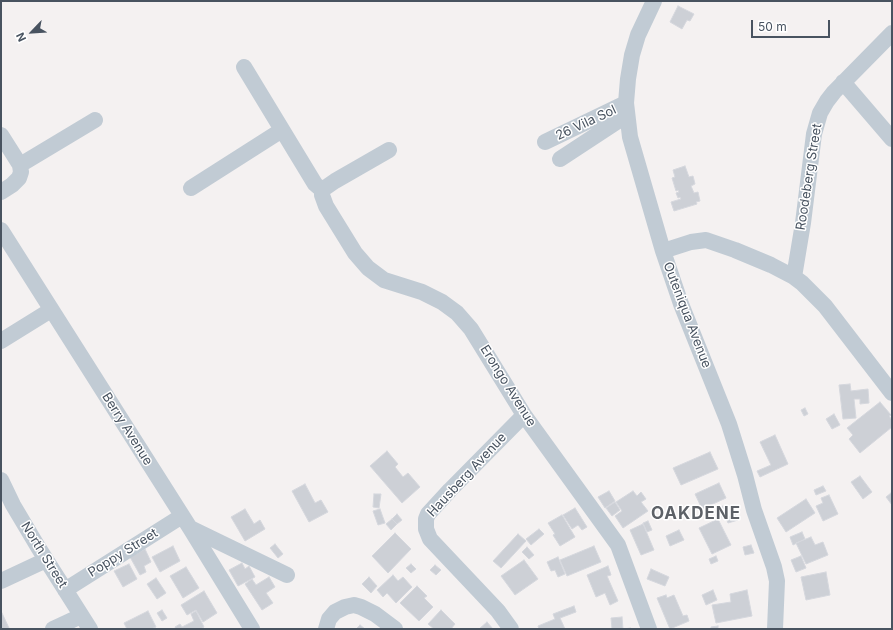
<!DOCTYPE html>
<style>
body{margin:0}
#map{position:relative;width:893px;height:630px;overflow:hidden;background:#f4f1f1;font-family:Inter,sans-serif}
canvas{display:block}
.frame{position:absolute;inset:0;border:2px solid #485360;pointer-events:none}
.north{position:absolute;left:12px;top:12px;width:40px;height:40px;-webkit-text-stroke:3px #fff;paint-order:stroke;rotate:245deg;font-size:11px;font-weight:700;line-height:16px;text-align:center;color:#485360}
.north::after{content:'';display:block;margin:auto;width:14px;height:18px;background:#485360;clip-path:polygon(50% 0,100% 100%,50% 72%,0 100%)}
.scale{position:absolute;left:751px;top:20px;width:79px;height:18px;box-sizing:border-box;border:2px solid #485360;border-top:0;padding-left:5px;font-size:12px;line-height:14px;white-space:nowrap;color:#485360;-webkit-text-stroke:3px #fff;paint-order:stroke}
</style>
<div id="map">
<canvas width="893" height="630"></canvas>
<div class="frame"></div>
<div class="north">N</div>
<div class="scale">50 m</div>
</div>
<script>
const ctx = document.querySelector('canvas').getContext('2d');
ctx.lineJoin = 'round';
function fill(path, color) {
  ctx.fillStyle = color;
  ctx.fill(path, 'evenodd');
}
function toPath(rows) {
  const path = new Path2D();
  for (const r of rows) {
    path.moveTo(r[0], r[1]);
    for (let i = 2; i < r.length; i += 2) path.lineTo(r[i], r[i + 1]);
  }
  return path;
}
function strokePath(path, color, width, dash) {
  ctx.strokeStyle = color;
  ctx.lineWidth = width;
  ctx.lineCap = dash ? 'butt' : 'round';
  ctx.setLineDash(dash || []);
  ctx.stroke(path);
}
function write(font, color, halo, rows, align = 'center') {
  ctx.font = font + ' Inter,sans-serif';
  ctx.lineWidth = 3;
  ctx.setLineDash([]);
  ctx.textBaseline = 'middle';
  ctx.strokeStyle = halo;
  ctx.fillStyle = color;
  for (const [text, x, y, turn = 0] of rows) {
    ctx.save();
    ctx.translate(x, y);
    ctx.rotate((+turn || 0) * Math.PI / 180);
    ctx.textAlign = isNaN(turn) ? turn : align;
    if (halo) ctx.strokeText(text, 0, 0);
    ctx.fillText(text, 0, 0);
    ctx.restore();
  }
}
const building = toPath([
 [678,6,694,14,690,21,687,20,682,29,670,22,678,6],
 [685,166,689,177,693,176,695,184,691,186,694,193,698,192,700,201,696,202,697,204,674,211,671,202,681,199,680,197,678,198,676,193,679,192,678,190,676,191,672,178,675,177,673,170,685,166],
 [850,384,851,391,868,389,869,403,860,404,860,399,854,399,856,418,843,419,839,385,850,384],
 [880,402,891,415,889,416,892,420,892,427,860,453,849,439,853,435,847,428,880,402],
 [805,408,808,414,804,416,801,410,805,408],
 [834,414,840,425,832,429,826,419,834,414],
 [775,435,788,464,760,477,757,471,771,465,760,442,775,435],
 [387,451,398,464,395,467,403,477,408,473,420,487,402,503,370,466,387,451],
 [710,452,718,469,681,485,673,468,710,452],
 [860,476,872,492,863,499,851,482,860,476],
 [719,483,726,498,702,509,695,494,719,483],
 [305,484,315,503,321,500,328,512,309,522,292,491,305,484],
 [823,486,826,491,816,495,814,490,823,486],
 [609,491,615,501,605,508,598,497,609,491],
 [633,491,637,496,641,492,646,499,641,502,648,511,623,528,615,516,622,511,616,502,633,491],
 [891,493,892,494,892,505,886,497,891,493],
 [374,494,381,494,379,508,373,507,374,494],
 [829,495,838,514,823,521,816,506,823,503,821,498,829,495],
 [806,499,815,513,786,532,777,518,806,499],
 [615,502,620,510,612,516,606,508,615,502],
 [723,506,727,514,719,518,715,511,723,506],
 [575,508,587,527,582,530,578,525,572,529,563,515,575,508],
 [245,509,254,524,260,520,265,529,245,541,231,517,245,509],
 [380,509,385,523,378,525,373,511,380,509],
 [397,514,402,520,397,524,392,519,397,514],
 [735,514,738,520,728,523,726,518,735,514],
 [562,515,575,537,560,546,553,535,555,534,548,523,562,515],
 [392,519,397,524,391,530,386,524,392,519],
 [718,519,731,545,712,554,699,528,718,519],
 [648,521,652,530,647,532,643,523,648,521],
 [643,524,654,550,641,555,630,530,643,524],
 [539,529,544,534,531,545,526,539,539,529],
 [679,530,684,540,670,546,666,536,679,530],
 [802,532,805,539,793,545,790,537,802,532],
 [395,533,411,549,388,573,372,556,395,533],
 [518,534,526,541,501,568,493,561,518,534],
 [811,537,815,545,823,542,828,555,806,564,796,543,811,537],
 [275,544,283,554,278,558,270,548,275,544],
 [751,545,754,553,745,555,743,547,751,545],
 [173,546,180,561,160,572,152,557,173,546],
 [594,546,601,562,567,576,560,560,594,546],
 [527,547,534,555,529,559,522,552,527,547],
 [145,549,151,562,144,566,146,572,140,575,130,557,145,549],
 [716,556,718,561,711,564,709,559,716,556],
 [801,556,806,568,796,572,791,560,801,556],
 [558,557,565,574,558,577,555,570,551,571,547,562,558,557],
 [524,560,538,579,515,595,501,576,524,560],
 [242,563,245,569,249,566,255,577,238,586,229,570,242,563],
 [129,564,137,579,123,587,114,571,129,564],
 [411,564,416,569,411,573,406,568,411,564],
 [435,565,441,570,436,575,430,570,435,565],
 [608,566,611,575,607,576,618,601,610,605,605,593,596,597,587,575,608,566],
 [186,567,199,588,183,598,170,576,186,567],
 [651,569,669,577,665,586,647,579,651,569],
 [826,572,830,595,806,600,801,577,826,572],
 [393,575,398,581,403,577,412,587,396,603,387,593,383,597,377,590,393,575],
 [269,577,275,587,266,593,273,603,262,610,245,584,252,579,256,585,269,577],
 [369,577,377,586,371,593,362,584,369,577],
 [156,578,166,593,157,599,147,584,156,578],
 [417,586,427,596,424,598,433,607,419,621,400,603,417,586],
 [713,590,717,600,706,605,702,595,713,590],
 [747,590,752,616,716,623,712,605,731,602,730,594,747,590],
 [204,591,217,613,203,622,196,610,187,615,181,605,204,591],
 [666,595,667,598,674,595,683,616,687,615,689,621,670,629,657,598,666,595],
 [574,606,576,612,560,618,565,629,539,629,538,626,555,619,553,614,574,606],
 [162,610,167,618,162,621,157,613,162,610],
 [441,610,455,624,451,629,434,629,428,624,441,610],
 [1,611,9,628,6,629,1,629,1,611],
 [148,611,156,627,151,629,127,629,124,623,148,611],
 [196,611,204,627,201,629,176,629,175,627,180,624,182,627,194,621,191,614,196,611],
 [622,617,623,629,631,628,631,629,612,629,611,618,622,617],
 [487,622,493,629,479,629,487,622],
 [360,625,365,629,356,629,360,625],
 [718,626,718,629,711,629,711,627,718,626]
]);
const minor = toPath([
 [654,1,638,35,632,55,628,79,626,103,630,137,663,251,681,304,729,424,745,475,754,510,774,567,777,581,775,629],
 [244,67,315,184,322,190],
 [843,82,892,139],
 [1,135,20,165],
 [545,142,626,103],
 [560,159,627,115],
 [191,188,282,130],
 [322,190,322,195,326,206,355,253,368,268,384,280,422,292,442,302,457,313,471,329,524,415,618,545,649,629],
 [322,190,335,181,389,150],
 [1,192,12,185,19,178,21,172,20,165,95,120],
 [1,230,190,528,252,629],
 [663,251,691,242,706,240,735,250,771,265,794,277,802,283,825,306,892,393],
 [794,277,803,223,814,134,820,113,827,101,834,92,892,33],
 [1,341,51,310],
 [1,480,13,505,38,547,90,629],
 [190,528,287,575],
 [1,581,46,560],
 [65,590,182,516],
 [53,629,81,616],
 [326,629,329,619,335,612,345,607,354,605,361,607,375,614,395,629],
 [511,629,498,611,430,539,426,529,426,519,428,514,450,490,524,415]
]);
const streetNames = [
 ["26 Vila Sol",586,123,-25],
 ["Roodeberg Street",809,177,-81],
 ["Outeniqua Avenue",687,315,69],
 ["Erongo Avenue",508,386,58],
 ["Berry Avenue",127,429,58],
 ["Hausberg Avenue",467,475,-47],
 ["Poppy Street",123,553,-32],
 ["North Street",44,555,58]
];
const districtNames = [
 ["OAKDENE",696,514]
];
fill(building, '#cdd0d6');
strokePath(building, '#d5d7dd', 1);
strokePath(minor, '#c1cbd4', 16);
write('13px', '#485360', '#fff', streetNames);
ctx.letterSpacing = '1px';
write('bold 17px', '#5d6167', '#fff', districtNames);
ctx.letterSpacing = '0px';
</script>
